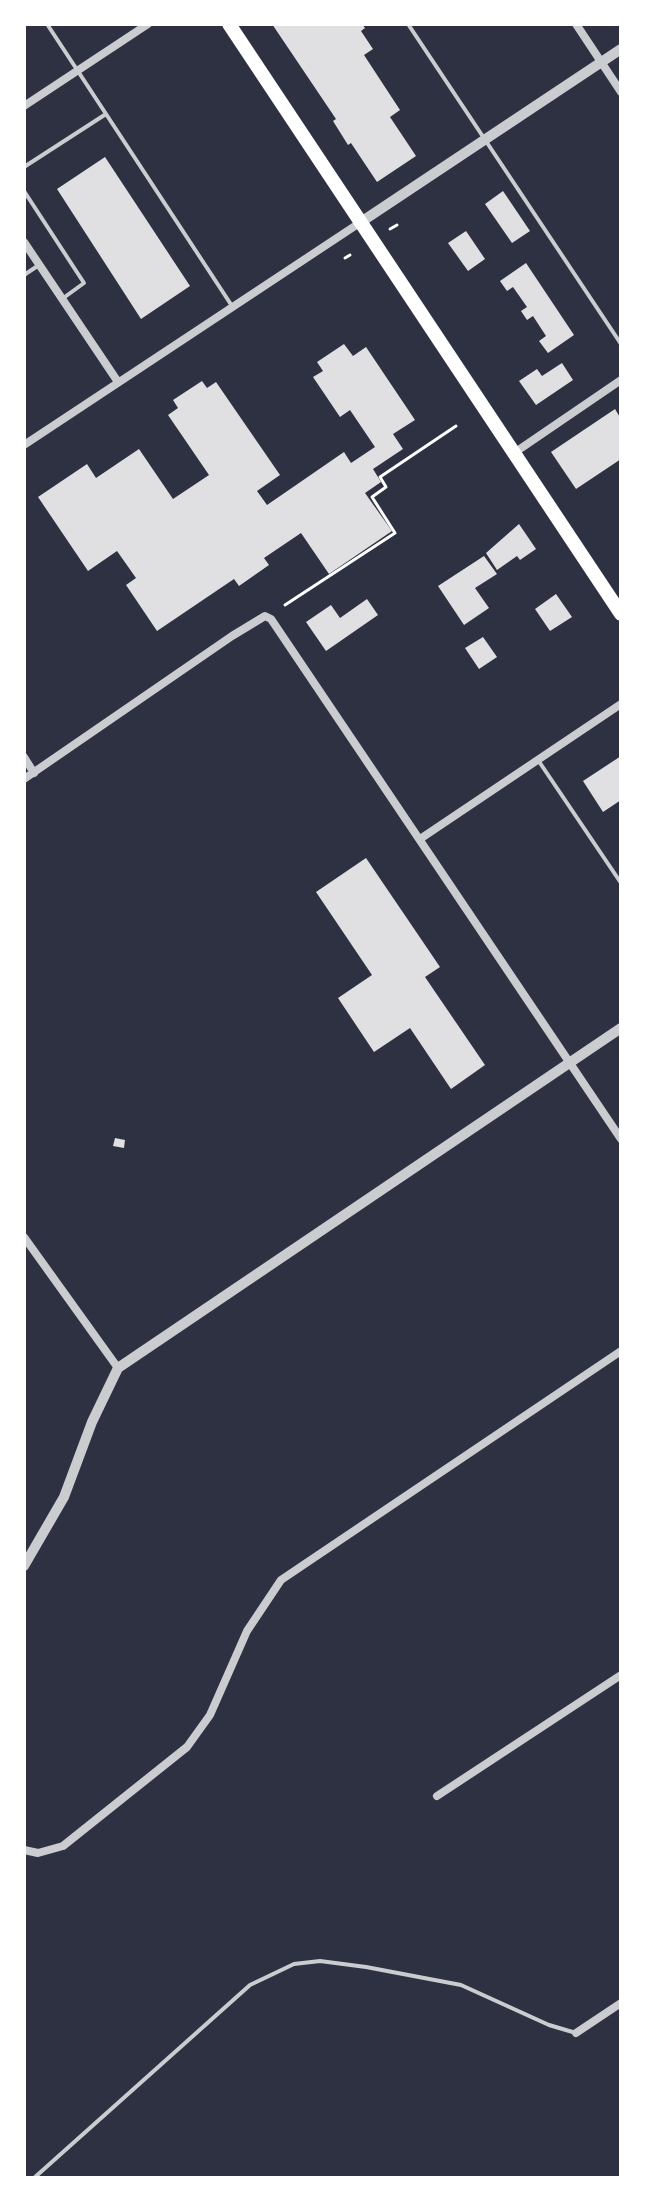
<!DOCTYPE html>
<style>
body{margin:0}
#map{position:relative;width:645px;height:2202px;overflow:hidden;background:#2d3142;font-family:Quicksand,sans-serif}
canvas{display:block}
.frame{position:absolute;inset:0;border:26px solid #fff;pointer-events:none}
</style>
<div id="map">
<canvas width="645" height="2202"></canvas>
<div class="frame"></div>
</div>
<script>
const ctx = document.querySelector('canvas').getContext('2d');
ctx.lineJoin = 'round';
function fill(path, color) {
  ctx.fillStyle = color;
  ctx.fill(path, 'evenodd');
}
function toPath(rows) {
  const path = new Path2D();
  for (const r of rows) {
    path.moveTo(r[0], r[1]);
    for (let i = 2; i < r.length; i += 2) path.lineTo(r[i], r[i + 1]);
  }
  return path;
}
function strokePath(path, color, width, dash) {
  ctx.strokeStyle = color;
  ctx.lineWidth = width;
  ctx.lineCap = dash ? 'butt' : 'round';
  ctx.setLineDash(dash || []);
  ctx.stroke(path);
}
const building = toPath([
 [272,24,362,24,365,28,361,31,373,49,364,55,400,110,390,117,416,156,377,182,351,143,348,145,333,121,336,119],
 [105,157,190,286,141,319,57,189],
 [503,191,530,231,512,243,485,204],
 [466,231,485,259,468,271,448,243],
 [526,263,574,335,548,353,539,341,546,336,533,316,527,320,521,311,527,307,513,287,507,291,500,281],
 [344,344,353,356,366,347,415,420,393,434,403,449,373,469,381,482,365,493,392,531,329,574,301,533,264,558,269,565,239,586,234,579,157,631,126,585,136,578,117,551,88,571,38,497,87,464,96,478,139,449,173,499,209,475,168,415,178,408,173,400,202,381,207,388,216,382,280,475,257,491,267,505,344,452,351,463,375,447,350,410,340,417,313,377,323,371,317,362],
 [562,363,573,380,536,405,519,381,537,369,542,376],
 [615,409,621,419,621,459,576,489,551,452],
 [519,524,536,549,520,560,517,556,497,570,486,553],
 [484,556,497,574,475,588,489,608,464,625,438,586],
 [556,594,572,617,550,631,535,609],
 [367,599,378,615,326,651,306,622,331,605,340,618],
 [483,637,497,657,479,669,465,648],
 [621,756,621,800,603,812,583,781],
 [366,858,440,967,425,977,485,1065,451,1089,410,1028,374,1052,338,998,372,975,316,892],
 [115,1138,125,1140,124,1148,113,1146]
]);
const path = toPath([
 [390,229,397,225],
 [345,258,350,255],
 [285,605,395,533,372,497,386,487,380,477,456,426]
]);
const service = toPath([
 [47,24,232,306],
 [408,24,621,344],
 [24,167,106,114],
 [24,191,84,283,62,299],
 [24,275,39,265],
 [538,760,621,883],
 [34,2178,250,1985,294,1964,320,1961,366,1967,461,1985,549,2025,576,2033]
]);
const minor = toPath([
 [576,24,621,92],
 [24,106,148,24],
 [24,242,118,382],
 [24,445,361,222],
 [514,453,621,380],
 [24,757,34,773],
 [24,779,232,636,265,616,271,619,621,1139],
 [420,839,621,704],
 [24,1237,118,1368],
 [437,1796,621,1675],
 [24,1850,38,1853,63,1846,187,1747,210,1715,247,1631,281,1580,621,1351],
 [576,2033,621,2003]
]);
const tertiary = toPath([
 [361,222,621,49],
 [24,1566,64,1497,92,1422,118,1368,621,1028]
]);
const primary = toPath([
 [229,24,621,614]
]);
fill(building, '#e0e0e3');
strokePath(path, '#fff', 3);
strokePath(service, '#caccd0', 4);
strokePath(minor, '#caccd0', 8);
strokePath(tertiary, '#caccd0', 10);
strokePath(primary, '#fff', 14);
</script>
